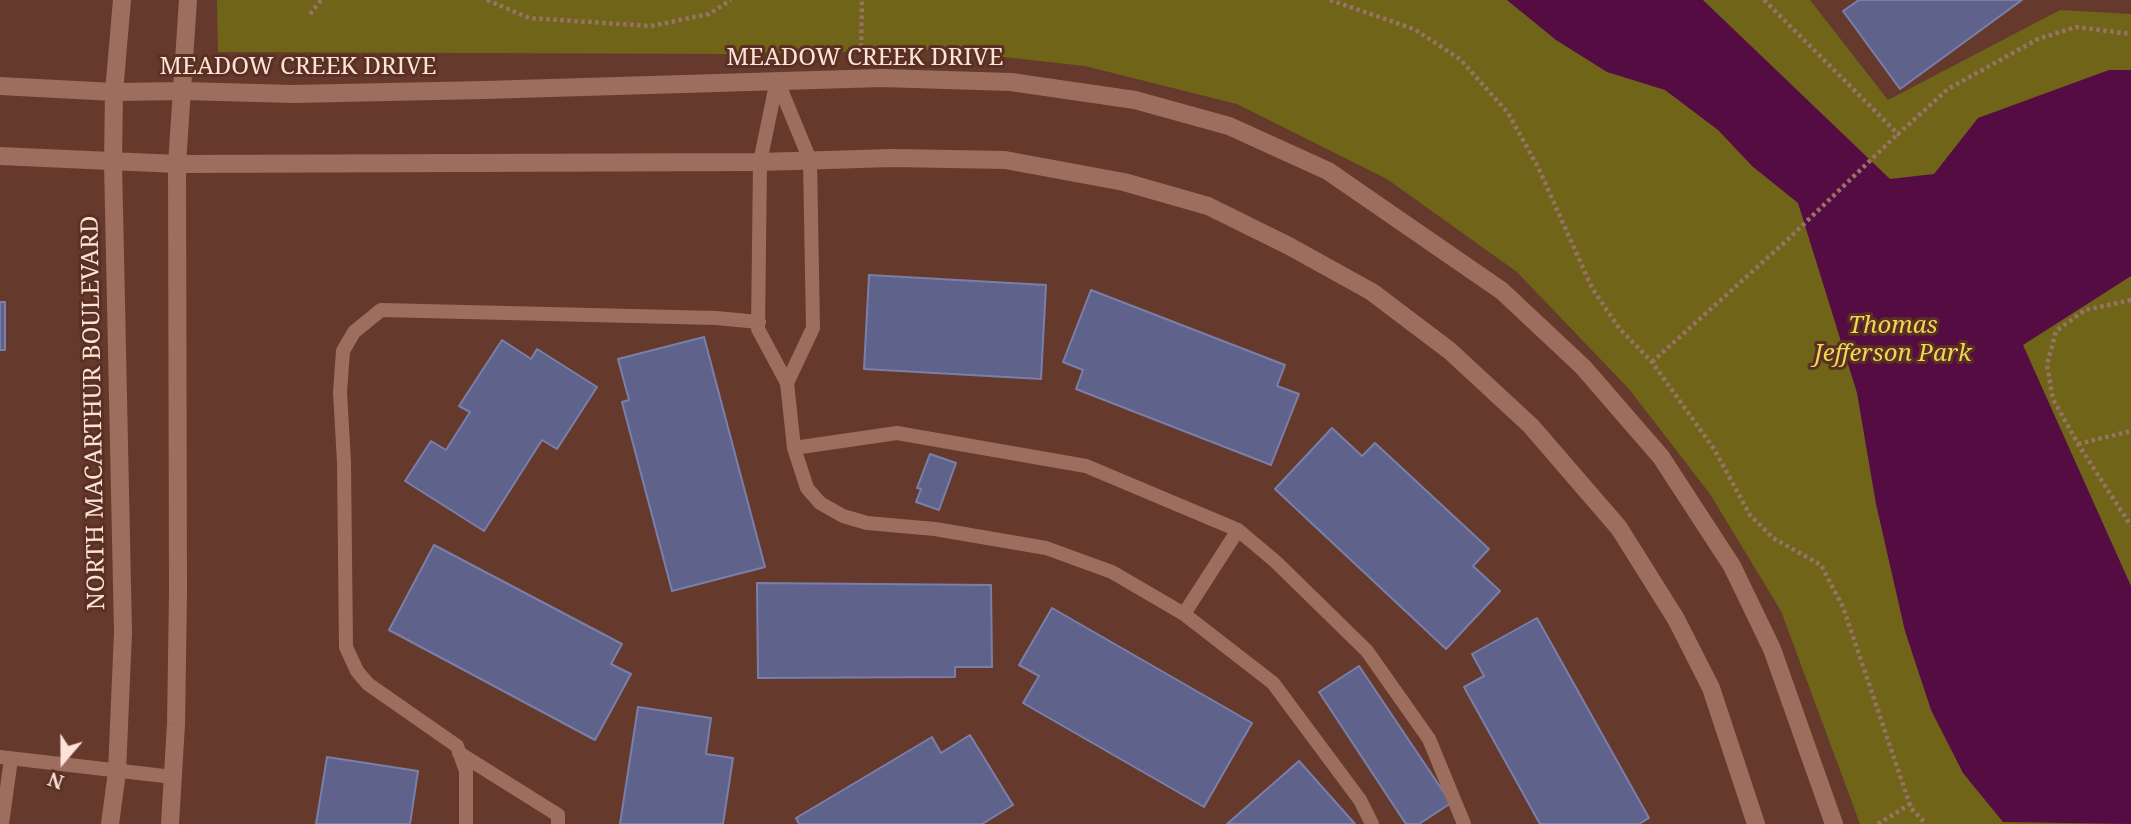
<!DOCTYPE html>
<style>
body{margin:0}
#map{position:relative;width:2131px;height:824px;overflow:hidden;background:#653a2c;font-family:"Noto Serif",serif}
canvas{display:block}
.north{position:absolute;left:28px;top:726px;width:70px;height:70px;-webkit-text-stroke:5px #593022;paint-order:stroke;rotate:200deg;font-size:19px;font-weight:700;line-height:28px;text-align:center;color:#fde2d9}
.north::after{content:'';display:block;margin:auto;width:24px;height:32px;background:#fde2d9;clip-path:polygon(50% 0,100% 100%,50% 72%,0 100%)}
</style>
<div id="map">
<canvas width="2131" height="824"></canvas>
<div class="north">N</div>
</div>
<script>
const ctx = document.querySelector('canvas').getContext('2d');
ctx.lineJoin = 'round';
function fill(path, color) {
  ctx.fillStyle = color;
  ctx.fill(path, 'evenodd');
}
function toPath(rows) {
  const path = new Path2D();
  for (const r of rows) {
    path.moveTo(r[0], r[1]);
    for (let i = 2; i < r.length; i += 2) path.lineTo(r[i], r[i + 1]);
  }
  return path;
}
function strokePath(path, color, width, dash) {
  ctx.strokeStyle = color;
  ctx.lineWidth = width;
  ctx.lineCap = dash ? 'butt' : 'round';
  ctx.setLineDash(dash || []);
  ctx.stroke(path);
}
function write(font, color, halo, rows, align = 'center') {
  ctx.font = font + ' "Noto Serif",serif';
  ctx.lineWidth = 6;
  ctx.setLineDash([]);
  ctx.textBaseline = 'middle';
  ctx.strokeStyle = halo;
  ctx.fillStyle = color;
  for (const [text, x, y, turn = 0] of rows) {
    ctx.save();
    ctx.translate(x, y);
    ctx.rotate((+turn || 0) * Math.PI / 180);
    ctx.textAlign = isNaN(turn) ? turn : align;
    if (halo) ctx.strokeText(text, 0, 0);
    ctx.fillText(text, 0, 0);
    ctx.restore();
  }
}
const green = toPath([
 [217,0,1810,0,1888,100,2060,10,2131,14,2131,824,1860,824,1781,611,1710,494,1629,389,1517,272,1387,179,1237,104,1085,66,940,50,732,54,218,52]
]);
const water = toPath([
 [1507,0,1703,0,1890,179,1934,174,1978,118,2109,70,2131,70,2131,276,2023,345,2131,586,2131,824,2003,822,1963,773,1931,710,1905,631,1876,504,1857,393,1798,203,1752,166,1718,130,1665,90,1607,72,1556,40]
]);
const building = toPath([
 [1859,0,2022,0,1900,89,1843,11,1859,0],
 [869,275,1046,285,1041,379,864,369,869,275],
 [1091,290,1285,365,1277,386,1299,394,1271,465,1076,389,1083,370,1063,362,1091,290],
 [0,302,5,302,5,350,0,350,0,302],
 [704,337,765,567,672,591,622,402,629,400,618,359,704,337],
 [502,340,531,359,537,349,597,387,557,449,542,440,484,531,405,481,431,441,446,450,470,412,459,406,502,340],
 [1332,428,1362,456,1375,443,1489,549,1473,566,1500,591,1446,649,1275,489,1332,428],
 [930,454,956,463,939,510,916,502,921,489,917,488,930,454],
 [434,545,622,644,611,664,631,674,595,740,389,630,434,545],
 [757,583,991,585,992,667,955,667,955,677,758,678,757,583],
 [1052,608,1252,723,1204,807,1023,703,1039,676,1019,665,1052,608],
 [1537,618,1649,818,1639,824,1540,824,1464,687,1484,676,1472,654,1537,618],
 [1359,666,1451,803,1419,824,1406,824,1319,692,1359,666],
 [638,707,711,718,706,754,733,758,723,824,620,824,638,707],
 [970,735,1013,805,982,824,799,824,796,818,932,737,941,753,970,735],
 [327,757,418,771,410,824,316,824,327,757],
 [1299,761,1355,824,1227,824,1299,761]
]);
const path = toPath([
 [487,0,529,18,651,26,709,14,731,0],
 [1330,0,1414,29,1460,59,1508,113,1538,167,1592,288,1619,328,1652,362,1714,449,1750,515,1773,538,1821,565,1843,607,1911,808,1926,824],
 [1764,0,1898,134,1948,89,2038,39,2076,27,2131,34],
 [310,14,321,0],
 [861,54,862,0],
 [2131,300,2085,310,2056,331,2047,365,2053,399,2078,444,2131,526],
 [1652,362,1784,243,1898,134],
 [2078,444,2131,431],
 [1878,824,1910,804]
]);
const lane = toPath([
 [777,80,760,162,758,329,787,383,794,448,807,488,820,503,843,516,867,523,935,529,1046,548,1112,572,1184,614,1273,683,1360,800,1372,824],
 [777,80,810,160,813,328,787,383],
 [794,448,897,433,1086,466,1238,530,1276,562,1367,651,1429,739,1464,824],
 [1184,614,1238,530],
 [459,753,558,815,558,824],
 [0,757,173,777],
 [2,824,11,759],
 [466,824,466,771,457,746,368,684,357,671,346,647,344,462,340,392,343,351,354,332,381,310,716,318,759,322]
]);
const street = toPath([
 [184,91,293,94,484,90,882,78,1011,82,1135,100,1229,126,1328,171,1502,291,1583,367,1661,457,1732,566,1772,649,1834,824],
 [177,164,760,162,893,158,1005,160,1124,182,1208,206,1289,246,1372,292,1450,351,1531,426,1619,528,1676,619,1711,688,1756,824]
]);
const secondary = toPath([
 [0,86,114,92,184,91],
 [0,156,177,164],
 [110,824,117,772,123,632,113,162,114,92,122,0],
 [170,824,176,724,178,592,177,164,188,0]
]);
const streetNames = [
 ["MEADOW CREEK DRIVE",865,58],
 ["MEADOW CREEK DRIVE",298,67],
 ["NORTH MACARTHUR BOULEVARD",94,413,-91]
];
const parkNames = [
 ["Thomas",1893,326],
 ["Jefferson Park",1893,354]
];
fill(green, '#706419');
fill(water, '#540c43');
fill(building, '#5f628b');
strokePath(building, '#7a7faa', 2);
strokePath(path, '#987265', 4.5, [3.5, 3.5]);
strokePath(lane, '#9d6e5e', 14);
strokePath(street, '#9d6e5e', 18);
strokePath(secondary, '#9d6e5e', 18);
write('24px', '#fde2d9', '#593022', streetNames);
write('italic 24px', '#edd753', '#593022', parkNames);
</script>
